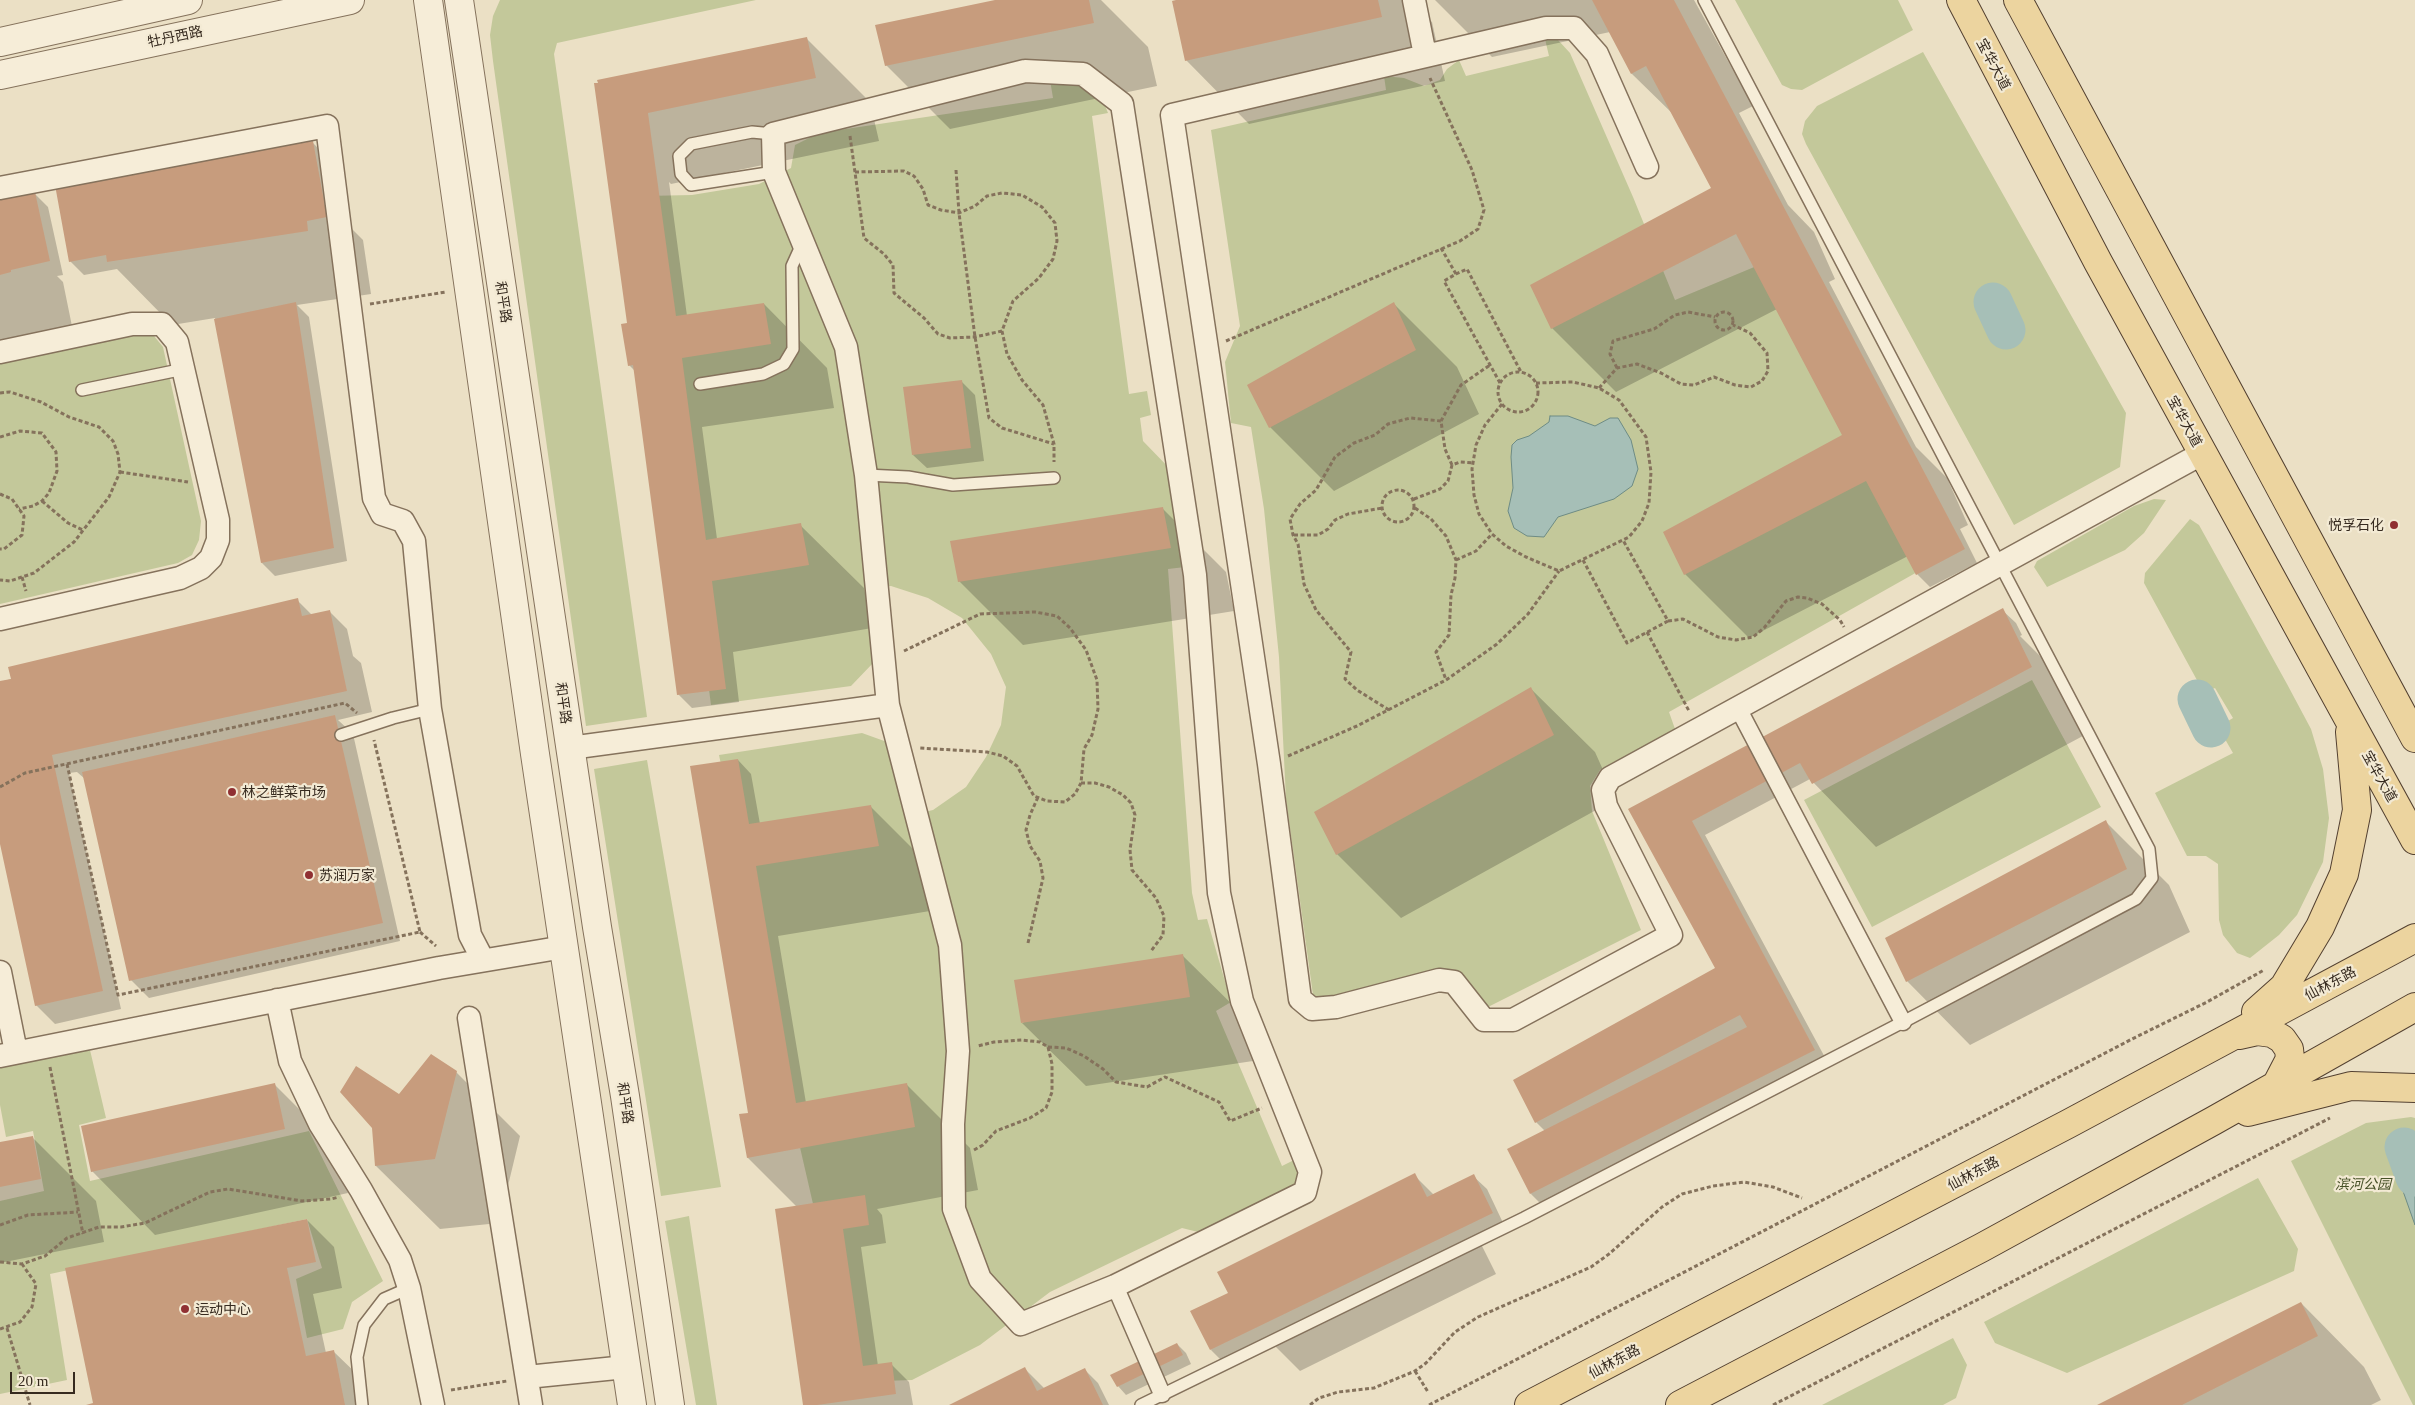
<!DOCTYPE html>
<meta charset="utf-8">
<style>
body{margin:0}
#map{position:relative;width:2415px;height:1405px;overflow:hidden;background:#ebe0c5;font-family:Georgia,serif}
canvas{display:block}
.scale{position:absolute;left:10px;top:1372px;width:65px;height:22px;box-sizing:border-box;border:2px solid #362a1f;border-top:0;padding-left:6px;font-size:15px;line-height:18px;white-space:nowrap;color:#362a1f;-webkit-text-stroke:4px #f3ead4;paint-order:stroke}
</style>
<div id="map">
<canvas width="2415" height="1405"></canvas>
<div class="scale">20 m</div>
</div>
<script>
const ctx = document.querySelector('canvas').getContext('2d');
ctx.lineJoin = 'round';
function fill(path, color) {
  ctx.fillStyle = color;
  ctx.fill(path, 'evenodd');
}
function toPath(rows) {
  const path = new Path2D();
  for (const r of rows) {
    if (r.length === 3) {
      path.moveTo(r[0] + r[2], r[1]);
      path.arc(r[0], r[1], r[2], 0, 2 * Math.PI);
      continue;
    }
    path.moveTo(r[0], r[1]);
    for (let i = 2; i < r.length; i += 2) path.lineTo(r[i], r[i + 1]);
  }
  return path;
}
function strokePath(path, color, width, dash) {
  ctx.strokeStyle = color;
  ctx.lineWidth = width;
  ctx.lineCap = dash ? 'butt' : 'round';
  ctx.setLineDash(dash || []);
  ctx.stroke(path);
}
function write(font, color, halo, rows, align = 'center') {
  ctx.font = font + ' Georgia,"Noto Sans SC",serif';
  ctx.lineWidth = 4.5;
  ctx.setLineDash([]);
  ctx.textBaseline = 'middle';
  ctx.strokeStyle = halo;
  ctx.fillStyle = color;
  for (const [text, x, y, turn = 0] of rows) {
    ctx.save();
    ctx.translate(x, y);
    ctx.rotate((+turn || 0) * Math.PI / 180);
    ctx.textAlign = isNaN(turn) ? turn : align;
    if (halo) ctx.strokeText(text, 0, 0);
    ctx.fillText(text, 0, 0);
    ctx.restore();
  }
}
const green = toPath([
 [500,0,756,0,557,43,554,54,647,717,586,726,493,61,490,35,493,16],
 [1735,0,1898,0,1913,30,1802,90,1791,89,1782,85],
 [1545,39,1558,40,1570,53,1633,197,1675,300,1759,265,1919,571,1669,712,1675,729,1600,770,1590,786,1592,811,1641,930,1486,1008,1463,976,1324,1000,1313,995,1286,799,1279,657,1264,509,1251,427,1231,423,1225,362,1240,326,1211,130,1386,90,1384,76,1404,78,1424,86,1440,80,1447,69,1459,60,1466,76,1549,56],
 [1923,52,2126,413,2120,467,2014,525,1806,144,1802,134,1805,121,1817,106],
 [1050,80,1086,84,1101,96,1108,113,1092,116,1129,394,1147,391,1151,415,1140,418,1143,441,1173,472,1185,567,1168,569,1192,893,1198,920,1207,919,1231,1002,1216,1011,1282,1166,1296,1159,1300,1174,1293,1187,1198,1232,1182,1228,1050,1292,980,1345,912,1380,854,1382,793,1117,719,755,862,733,887,742,908,816,933,810,966,787,986,757,1001,725,1006,687,991,654,962,618,928,598,891,586,868,588,874,662,851,686,711,705,645,196,692,195,759,184,791,168,795,145,819,133,1053,98],
 [142,329,154,336,163,347,201,521,199,540,192,555,178,563,0,604,0,358],
 [2154,499,2166,500,2144,533,2125,550,2047,587,2034,567,2037,561,2134,506],
 [2190,519,2199,525,2287,684,2311,729,2323,769,2329,818,2323,862,2297,915,2279,935,2250,958,2237,953,2223,935,2219,920,2218,864,2206,856,2187,856,2155,793,2233,753,2218,727,2233,718,2215,688,2204,693,2144,583,2145,573],
 [2032,680,2101,807,1872,927,1804,800],
 [647,760,721,1187,661,1196,594,769],
 [90,1050,106,1118,79,1125,90,1181,309,1131,383,1281,352,1302,343,1329,307,1338,296,1279,322,1268,307,1219,50,1274,67,1380,0,1394,0,1201,44,1191,33,1131,6,1137,0,1105,0,1068],
 [2411,1117,2415,1118,2415,1405,2413,1405,2291,1161,2366,1123],
 [2258,1178,2298,1249,2294,1271,2067,1373,1995,1343,1984,1322],
 [689,1216,717,1405,696,1405,665,1221],
 [1953,1338,1967,1365,1956,1398,1943,1405,1822,1405]
]);
const water = toPath([
 [1550,416,1568,416,1595,426,1610,418,1618,418,1631,440,1638,469,1632,486,1614,499,1558,517,1544,537,1527,536,1514,528,1508,511,1513,488,1511,457,1512,445,1517,440,1529,436,1549,422,1550,416],
 [2415,1148,2415,1225,2392,1160,2415,1148]
]);
const shadow = toPath([
 [1001,0,1101,0,1148,47,1157,86,950,129,886,65],
 [1182,0,1409,0,1432,22,1445,81,1249,124,1186,60],
 [1435,0,1694,0,1753,106,1739,113,1788,205,1814,232,1835,279,1829,282,1916,447,1947,478,1968,525,1960,529,1977,563,1930,587,1917,574,1908,556,1749,638,1685,574,1844,436,1777,309,1616,392,1552,328,1713,189,1675,116,1632,74,1610,32,1492,57],
 [806,38,870,102,879,141,671,184,669,182,687,316,764,304,827,368,834,408,702,427,717,539,800,525,864,588,872,628,733,652,739,702,692,708,678,694,635,371,629,365,628,324,596,84],
 [312,142,326,156,337,214,363,240,371,294,297,305,309,317,347,561,275,576,262,563,215,318,172,325,117,269,84,275,70,261],
 [35,194,48,207,63,275,57,276,63,282,74,336,0,351,0,201],
 [1394,304,1457,367,1479,414,1334,491,1270,427],
 [961,381,975,395,984,461,927,468,913,455],
 [1162,508,1226,572,1234,611,1023,645,959,581],
 [297,600,312,615,329,611,347,629,353,656,361,663,372,712,338,720,353,734,400,941,149,998,131,980,85,779,77,772,69,773,121,1009,55,1024,36,1005,0,838,0,682],
 [2002,610,2016,623,2022,635,2020,636,2071,687,2094,730,1876,847,1810,779,1705,835,1828,1063,1599,1186,1595,1182,1544,1207,1531,1194,1545,1131,1536,1122,1717,969,1630,809],
 [1531,689,1595,752,1616,799,1401,918,1337,854],
 [738,760,751,774,760,824,870,806,934,870,942,909,778,936,806,1103,906,1084,970,1148,978,1190,877,1209,882,1215,886,1243,861,1247,878,1366,891,1364,909,1382,913,1405,805,1405,797,1207,748,1158,740,1115,749,1114],
 [2105,821,2169,885,2190,932,1970,1045,1907,981],
 [1183,956,1247,1019,1253,1061,1086,1086,1022,1023],
 [456,1072,520,1136,499,1223,440,1229,376,1166,399,1095],
 [275,1085,338,1148,348,1193,155,1235,92,1171],
 [32,1137,96,1201,104,1242,0,1263,0,1144],
 [1414,1175,1434,1195,1473,1176,1487,1189,1505,1227,1479,1240,1496,1274,1300,1371,1270,1341,1224,1363,1211,1350,1230,1294],
 [307,1220,334,1247,342,1288,313,1294,326,1353,334,1352,361,1378,366,1405,88,1405,95,1404],
 [2301,1303,2364,1367,2381,1400,2371,1405,2099,1405],
 [1177,1344,1186,1353,1191,1364,1126,1395,1118,1386],
 [1025,1369,1045,1389,1084,1369,1098,1383,1109,1405,951,1405]
]);
const river = toPath([
 [1993,302,2006,330],
 [2197,699,2211,728],
 [2404,1147,2415,1177]
]);
const building = toPath([
 [995,0,1089,0,1094,23,885,66,875,25],
 [1176,0,1378,0,1382,17,1185,61,1172,1],
 [1592,0,1674,0,1965,549,1916,575,1866,481,1684,575,1663,532,1842,435,1736,234,1551,329,1530,285,1711,188,1646,66,1631,74],
 [807,37,816,78,648,113,676,316,764,303,771,344,682,358,706,540,801,523,809,565,712,581,726,689,677,695,633,365,628,366,621,324,627,323,594,83,598,83,597,80],
 [313,141,327,217,307,221,308,231,107,262,106,255,69,262,55,185],
 [35,192,50,261,11,270,11,272,0,275,0,200],
 [296,302,334,548,261,563,214,319],
 [1394,302,1416,350,1269,428,1247,385],
 [962,380,971,448,912,455,903,387],
 [1163,507,1171,548,958,582,950,541],
 [298,598,302,616,330,610,347,691,52,755,103,991,35,1006,0,844,0,681,11,679,8,667],
 [2003,608,2032,667,1812,784,1800,763,1692,821,1815,1050,1530,1194,1507,1149,1747,1027,1740,1015,1535,1123,1513,1080,1715,968,1628,809],
 [1531,687,1554,735,1336,855,1314,812],
 [335,715,383,923,129,981,82,772],
 [738,759,749,824,871,805,879,846,756,866,796,1103,907,1083,915,1127,747,1158,739,1114,748,1113,690,766],
 [2106,820,2127,869,1906,982,1885,938],
 [1183,954,1190,997,1021,1023,1014,980],
 [431,1054,457,1071,435,1159,375,1166,372,1128,340,1092,356,1066,399,1094],
 [275,1083,285,1129,91,1172,81,1126],
 [33,1136,41,1179,0,1187,0,1142],
 [1415,1173,1427,1197,1474,1174,1493,1213,1210,1350,1190,1311,1228,1293,1217,1272],
 [865,1195,869,1225,843,1229,863,1366,892,1362,896,1394,817,1405,803,1405,775,1209],
 [307,1219,316,1262,287,1268,306,1356,334,1350,345,1405,86,1405,93,1403,65,1268],
 [2301,1302,2318,1336,2182,1405,2097,1405],
 [1177,1343,1183,1355,1117,1387,1110,1375],
 [1025,1367,1037,1391,1085,1368,1103,1405,949,1405]
]);
const path = toPath([
 [850,136,864,238,884,254,893,265,894,293,924,318,938,334,950,338,975,337,1002,331],
 [956,170,959,213,975,337,989,418,1002,428,1054,444],
 [855,172,904,171,914,176,923,189,928,205,941,210,959,213,975,206,987,196,1002,193,1022,195,1042,207,1055,223,1057,241,1053,259,1039,278,1013,301,1002,331,1007,354,1022,380,1043,405,1054,444,1054,462],
 [1441,248,1456,274],
 [370,304,446,292],
 [1724,321,9],
 [1226,341,1460,241,1478,229,1484,210,1472,170,1430,78],
 [1617,368,1610,354,1613,341,1654,329,1675,315,1688,312,1715,317],
 [1518,392,20],
 [1500,383,1444,281,1456,274,1467,269,1521,372],
 [1599,388,1617,368,1637,364,1661,373,1681,384,1694,385,1714,377,1735,385,1751,387,1762,381,1768,371,1767,353,1750,333,1733,325],
 [0,393,10,392,41,402,69,417,99,427,113,441,118,454,120,472,109,497,74,542,34,573,10,581,0,580],
 [1502,404,1485,425,1476,445,1472,469,1474,495,1479,514,1492,534,1506,546,1526,557,1559,571,1629,537,1642,521,1649,503,1651,472,1646,437,1619,400,1599,388,1573,382,1536,383],
 [0,437,20,431,42,433,56,452,57,471,49,493,42,501,33,506,19,509],
 [1452,465,1445,449,1441,421,1461,385,1490,365],
 [120,472,188,482],
 [1398,506,16],
 [0,494,12,499,24,516,22,535,4,549,0,549],
 [1414,499,1440,489,1448,481,1452,465,1460,462,1473,463],
 [42,501,68,523,83,530],
 [1415,508,1431,519,1446,536,1456,560,1455,578,1451,595,1449,635,1436,652,1446,680],
 [1294,535,1318,535,1328,529,1335,520,1348,514,1382,508],
 [1456,560,1476,551,1492,534],
 [1583,560,1627,643,1668,621,1623,540],
 [22,577,26,591],
 [1668,621,1683,619,1718,637,1736,640,1753,637,1764,628,1786,601,1798,597,1807,598,1822,604,1840,620,1844,627],
 [1647,632,1689,711],
 [904,651,980,614,1035,612,1057,616,1070,628,1086,650,1097,680,1098,709,1092,735,1084,749,1081,783,1075,794,1065,802,1047,801,1034,796,1017,766,1003,756,987,752,920,748],
 [1389,710,1357,690,1345,679,1351,652,1316,610,1304,584,1298,544,1293,535,1290,519,1300,504,1316,490,1335,457,1354,443,1375,435,1388,424,1410,418,1441,421],
 [1288,756,1357,726,1446,680,1497,644,1528,614,1559,571],
 [67,764,118,995,420,932,374,740],
 [1081,783,1095,783,1109,787,1123,795,1131,803,1135,815,1130,850,1132,870,1156,898,1164,916,1163,935,1151,951],
 [0,787,25,773,345,703,357,713],
 [420,932,436,946],
 [1028,943,1043,878,1040,861,1030,846,1026,830,1030,815,1038,797],
 [1048,1047,1066,1048,1084,1056,1103,1069,1116,1082,1147,1087,1165,1077,1219,1102,1230,1121,1262,1108],
 [50,1067,83,1234],
 [974,1150,983,1145,996,1131,1030,1118,1046,1108,1052,1092,1052,1064,1048,1047,1040,1042,1022,1040,994,1042,978,1046],
 [0,1225,28,1215,78,1212],
 [0,1262,22,1264,45,1256,67,1238,99,1227,121,1227,145,1223,210,1192,228,1189,302,1201,331,1199,339,1197],
 [7,1328,30,1405],
 [0,1329,20,1322,32,1307,36,1284,22,1264],
 [1415,1371,1428,1392],
 [451,1390,507,1381],
 [1310,1405,1319,1398,1338,1392,1374,1388,1415,1371,1426,1363,1455,1332,1478,1317,1591,1267,1609,1254,1662,1207,1682,1194,1713,1186,1744,1182,1773,1187,1802,1198],
 [1429,1405,2132,1039,2207,1002,2264,970],
 [1773,1405,2330,1118]
]);
const service = toPath([
 [773,134,752,132,691,144,679,156,681,174,691,185,774,172],
 [700,384,763,374,784,364,793,349,792,266,802,244],
 [82,390,184,369],
 [866,475,908,477,953,485,1054,478],
 [341,735,393,718,430,709],
 [362,1405,357,1357,364,1325,384,1299,409,1288],
 [1141,1405,1524,1218,1903,1022,2136,899,2152,878,2149,849,1704,0]
]);
const pedestrian = toPath([
 [1738,708,1903,1022],
 [1115,1286,1162,1394]
]);
const minor = toPath([
 [1414,0,1425,55],
 [1025,71,1083,74,1122,104,1195,575,1219,893,1242,1001,1310,1172,1305,1192,1115,1286,1021,1324,980,1279,954,1209,953,1124,958,1051,950,945,888,705,866,475,846,347,774,172,773,134,1025,71],
 [1647,167,1597,54,1574,28,1546,28,1172,115,1269,764,1300,999,1312,1009,1336,1007,1439,980,1454,982,1484,1020,1513,1020,1671,935,1606,806,1603,790,1610,778,2203,453],
 [0,188,327,126,374,498,382,514,403,521,414,541,430,709,470,935,483,960],
 [0,352,132,324,162,324,177,342,218,520,218,540,211,558,201,568,180,578,0,619],
 [570,748,888,705],
 [0,972,16,1052],
 [277,1000,290,1061,320,1124,361,1190,400,1260,409,1288,433,1405],
 [469,1018,531,1405],
 [0,1056,439,968,564,947],
 [527,1377,626,1367]
]);
const tertiary = toPath([
 [428,0,535,754,632,1405],
 [459,0,597,927,625,1096,670,1405],
 [0,42,188,0],
 [0,75,350,0]
]);
const primary = toPath([
 [1961,0,2098,262,2415,840],
 [2018,0,2415,738],
 [2256,1012,2284,987,2320,927,2344,874,2357,810,2350,732],
 [2239,1035,2257,1031,2272,1033,2282,1039,2289,1049,2290,1059,2276,1086],
 [2248,1112,2351,1086,2415,1088],
 [1529,1405,2068,1124,2415,938],
 [1680,1405,1981,1248,2213,1121,2415,1007]
]);
const markers = [
 [2394,525,5,"#903032"],
 [232,792,5,"#903032"],
 [309,875,5,"#903032"],
 [185,1309,5,"#903032"]
];
const streetNames = [
 ["牡丹西路",175,36,-12],
 ["宝华大道",1994,64,62],
 ["和平路",504,302,81],
 ["宝华大道",2185,421,61],
 ["和平路",564,703,82],
 ["宝华大道",2380,776,61],
 ["仙林东路",2330,983,-28],
 ["和平路",626,1103,81],
 ["仙林东路",1973,1173,-28],
 ["仙林东路",1614,1361,-28]
];
const poiNames = [
 ["悦孚石化",2384,525,"right"],
 ["林之鲜菜市场",242,792],
 ["苏润万家",319,875],
 ["运动中心",195,1309]
];
const parkNames = [
 ["滨河公园",2363,1184]
];
fill(green, '#c3c89a');
fill(water, '#a6bfb7');
strokePath(water, '#6e8c85', 1);
fill(shadow, '#0003');
strokePath(river, '#a6bfb7', 39);
fill(building, '#c79c7d');
strokePath(service, '#85725c', 14);
strokePath(pedestrian, '#85725c', 19);
strokePath(minor, '#85725c', 25);
strokePath(tertiary, '#85725c', 30);
strokePath(primary, '#534030', 30);
strokePath(path, '#85725c', 3, [4, 2.5]);
strokePath(service, '#f6edd8', 11);
strokePath(pedestrian, '#f6edd8', 16);
strokePath(minor, '#f6edd8', 22);
strokePath(tertiary, '#f6edd8', 28);
strokePath(primary, '#ecd49f', 28);
for (const [x, y, r, color] of markers) {
  const dot = new Path2D();
  dot.arc(x, y, r, 0, 2 * Math.PI);
  ctx.fillStyle = color;
  ctx.fill(dot);
  strokePath(dot, '#f3ead4', 2);
}
write('14px', '#362a1f', '#f3ead4', streetNames);
write('14px', '#362a1f', '#f3ead4', poiNames, 'left');
write('italic 14px', '#475127', '#f3ead4', parkNames);
</script>
